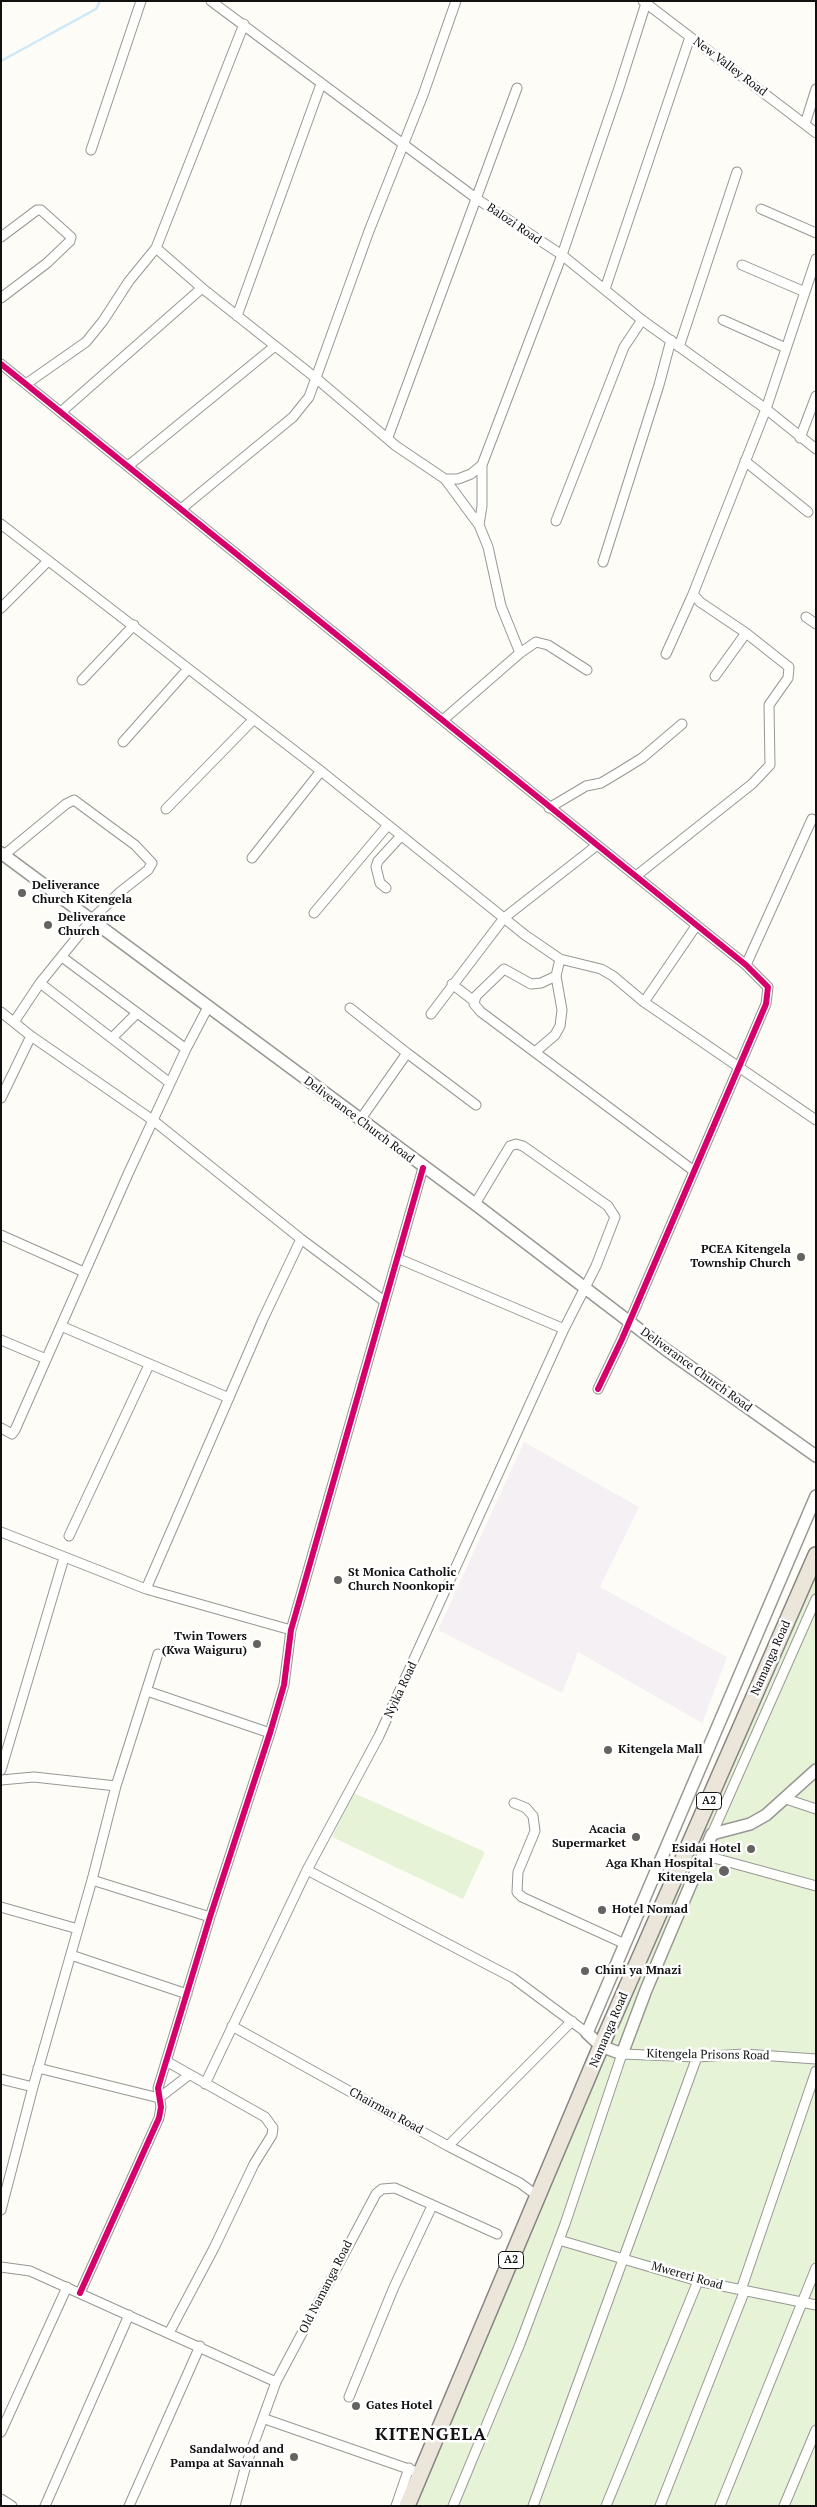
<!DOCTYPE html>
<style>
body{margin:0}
#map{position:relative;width:817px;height:2507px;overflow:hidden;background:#fdfcf7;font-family:"PT Serif",serif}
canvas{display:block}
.frame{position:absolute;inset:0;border:2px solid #111;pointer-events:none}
</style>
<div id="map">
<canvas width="817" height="2507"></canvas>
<div class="frame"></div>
</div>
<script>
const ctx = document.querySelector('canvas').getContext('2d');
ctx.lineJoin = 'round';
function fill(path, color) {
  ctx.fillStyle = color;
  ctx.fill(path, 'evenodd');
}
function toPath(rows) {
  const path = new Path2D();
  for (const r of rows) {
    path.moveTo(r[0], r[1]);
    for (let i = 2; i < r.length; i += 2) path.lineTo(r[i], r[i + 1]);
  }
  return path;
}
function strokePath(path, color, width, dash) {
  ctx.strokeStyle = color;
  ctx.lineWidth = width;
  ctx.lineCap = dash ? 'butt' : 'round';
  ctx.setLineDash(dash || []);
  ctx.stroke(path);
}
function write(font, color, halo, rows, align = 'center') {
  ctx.font = font + ' "PT Serif",serif';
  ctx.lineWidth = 5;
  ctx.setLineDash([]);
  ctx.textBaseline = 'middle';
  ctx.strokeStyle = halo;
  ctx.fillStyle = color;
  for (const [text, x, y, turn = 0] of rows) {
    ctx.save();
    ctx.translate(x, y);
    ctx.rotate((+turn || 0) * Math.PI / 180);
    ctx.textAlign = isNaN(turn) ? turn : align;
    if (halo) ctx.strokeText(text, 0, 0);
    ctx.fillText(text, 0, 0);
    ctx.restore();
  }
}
const industrial = toPath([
 [524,1442,639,1507,600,1587,727,1657,702,1723,578,1652,562,1693,438,1630]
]);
const green = toPath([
 [816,1556,816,2506,407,2506],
 [354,1793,485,1852,463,1899,332,1837]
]);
const stream = toPath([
 [1,61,96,9,100,1]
]);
const minor = toPath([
 [211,1,477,199,562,255,642,320,766,409,816,449],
 [643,1,816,133],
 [805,124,816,89],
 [91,150,141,1],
 [761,209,816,233],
 [1,237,37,210,41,210,71,237,70,241,47,263,1,298],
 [156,248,202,288,317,379,396,446,445,479,458,479,471,474,482,465,562,255,619,88,646,3],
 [742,265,805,292],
 [605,289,690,37],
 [237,316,321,84],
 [723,320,786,348],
 [679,347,737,172],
 [1,364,746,965,768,987,766,1004,622,1339,598,1389],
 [26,384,86,342,103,321,129,281,156,248,244,24],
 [61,412,202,288],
 [388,437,517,88],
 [800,438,816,396],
 [745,461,808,512],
 [128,466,275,346],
 [445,479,479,525,488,547,501,606,520,653],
 [181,509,293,417,309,397,369,231,423,95,456,1],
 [556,521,624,347,642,320],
 [1,524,321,771,525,935,560,959,556,976,562,1010,560,1026,555,1035,535,1052],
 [479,525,482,506,482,465],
 [603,562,659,385,671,340],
 [1,608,48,561],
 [806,617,816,624],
 [666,654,693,594],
 [715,676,746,633],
 [82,680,134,625],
 [443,720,520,653,536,642,548,645,587,670],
 [123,742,188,669],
 [549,808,586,786,601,783,621,771,642,758,682,724],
 [166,809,253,720],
 [4,855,66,804,74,800,135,845,152,863,148,870,120,892,91,920,40,983,14,1022],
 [252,858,321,771],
 [636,876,752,784,770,765,769,705,788,678,789,667,746,633,700,602,693,594,766,409,816,259],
 [386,888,380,883,376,867,378,861,401,836],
 [314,913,388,825],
 [62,957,186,1049],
 [560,959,601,969,613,976,644,1002,816,1120],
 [746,965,812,819],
 [556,976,541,983,531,984,504,969,476,996,474,1004,481,1012,694,1171],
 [40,983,170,1083],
 [452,984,474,1001],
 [644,1002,696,926],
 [350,1008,407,1053],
 [1,1012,31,1036,154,1121,301,1239,384,1301],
 [431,1014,504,918,596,846],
 [112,1038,137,1013],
 [1,1098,31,1036],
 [360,1120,407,1053,476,1105],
 [1,1235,84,1272],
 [397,1258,564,1329],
 [61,1326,229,1398],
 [1,1340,46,1359],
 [1,1428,12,1434,15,1430,128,1174,186,1049,208,1007],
 [1,1532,146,1589,291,1630],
 [69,1536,149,1365],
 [146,1589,263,1319,301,1239],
 [147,1691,270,1733],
 [1,1770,64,1558],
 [1,1780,34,1777,116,1786],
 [786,1799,816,1809],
 [514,1803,526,1808,533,1816,535,1831,518,1872,517,1892,522,1897,625,1944],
 [712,1834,816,1599],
 [703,1855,816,1886],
 [307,1870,513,1978,587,2033],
 [92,1880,210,1917],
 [1,1907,78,1929],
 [71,1955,187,1994],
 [232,2026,448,2146,520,2183,539,2197],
 [166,2061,265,2117,273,2128,272,2135,254,2164,214,2248,169,2333],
 [38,2068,159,2098,189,2075],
 [1,2079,33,2087],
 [205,2084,307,1870,379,1736,564,1329,596,1266,615,1217,608,1206,523,1146,516,1144,510,1146,475,1204],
 [448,2146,572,2021],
 [1,2210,33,2087,92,1880,116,1786,158,1654],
 [559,2240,698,2281,816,2305],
 [1,2267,30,2271,276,2382],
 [741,2290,816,2071],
 [80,2293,159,2118,161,2107,158,2088,210,1917,270,1733,284,1685,291,1630,423,1168],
 [349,2397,394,2287,432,2206],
 [265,2419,420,2473],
 [1,2432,67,2287],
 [1,2499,12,2506],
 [45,2506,129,2315],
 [129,2506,200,2346],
 [235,2506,246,2465,276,2382,376,2194,382,2189,395,2188,497,2234],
 [396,2506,409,2468],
 [453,2506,520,2344,565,2224,622,2054,697,2057,744,2054,816,2059],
 [533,2506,697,2057],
 [606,2506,698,2281],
 [660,2506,745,2290],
 [720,2506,816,2268],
 [784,2506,816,2430]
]);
const tertiary = toPath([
 [1,853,475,1204,665,1349,816,1456],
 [816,1496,587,2033,601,2046,622,2054,646,1990,712,1834,750,1824,766,1815,816,1770]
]);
const trunk = toPath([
 [407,2506,601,2046,816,1555]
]);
const cycleway = toPath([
 [1,364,746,965,768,987,766,1004,622,1339,598,1389],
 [80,2293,159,2118,161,2107,158,2088,210,1917,270,1733,284,1685,291,1630,423,1168]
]);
const markers = [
 [22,893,5,"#646362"],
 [48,925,5,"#646362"],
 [801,1257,5,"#646362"],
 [338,1580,5,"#646362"],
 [257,1644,5,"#646362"],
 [608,1750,5,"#646362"],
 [636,1837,5,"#646362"],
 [751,1849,5,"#646362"],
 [724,1871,6,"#646362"],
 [602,1910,5,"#646362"],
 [585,1971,5,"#646362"],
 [356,2406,5,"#646362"],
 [294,2457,5,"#646362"]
];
const shields = [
 [709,1801,25],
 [511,2260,25]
];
const shieldNames = [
 ["A2",709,1801],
 ["A2",511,2260]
];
const streetNames = [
 ["New Valley Road",730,67,37],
 ["Balozi Road",514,224,34],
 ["Deliverance Church Road",359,1120,37],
 ["Deliverance Church Road",696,1370,36],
 ["Namanga Road",771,1658,-66],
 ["Nyika Road",401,1690,-65],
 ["Namanga Road",609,2030,-67],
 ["Kitengela Prisons Road",708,2055,1],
 ["Chairman Road",386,2111,29],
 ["Mwereri Road",687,2276,16],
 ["Old Namanga Road",326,2287,-63]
];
const poiNames = [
 ["Deliverance",32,886],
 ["Church Kitengela",32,900],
 ["Deliverance",58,918],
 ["Church",58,932],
 ["PCEA Kitengela",791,1250,"right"],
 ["Township Church",791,1264,"right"],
 ["St Monica Catholic",348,1573],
 ["Church Noonkopir",348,1587],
 ["Twin Towers",247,1637,"right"],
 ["(Kwa Waiguru)",247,1651,"right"],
 ["Kitengela Mall",618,1750],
 ["Acacia",626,1830,"right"],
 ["Supermarket",626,1844,"right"],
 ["Esidai Hotel",741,1849,"right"],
 ["Aga Khan Hospital",713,1864,"right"],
 ["Kitengela",713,1878,"right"],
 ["Hotel Nomad",612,1910],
 ["Chini ya Mnazi",595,1971],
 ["Gates Hotel",366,2406],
 ["Sandalwood and",284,2450,"right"],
 ["Pampa at Savannah",284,2464,"right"]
];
const districtNames = [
 ["KITENGELA",431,2435]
];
fill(industrial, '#f5f0f3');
fill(green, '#e7f3d7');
strokePath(stream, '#cde8f7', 2.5);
strokePath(minor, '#979795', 11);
strokePath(tertiary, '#979795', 14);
strokePath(trunk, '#858482', 18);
strokePath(minor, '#fffffe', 9);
strokePath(tertiary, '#fffffe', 11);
strokePath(trunk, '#ece5da', 15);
strokePath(cycleway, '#d6006c', 6);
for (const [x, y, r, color] of markers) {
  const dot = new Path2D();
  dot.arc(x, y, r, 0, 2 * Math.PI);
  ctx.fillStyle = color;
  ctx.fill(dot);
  strokePath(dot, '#fff', 2);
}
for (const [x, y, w] of shields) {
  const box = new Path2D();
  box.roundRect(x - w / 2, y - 8.5, w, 17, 4);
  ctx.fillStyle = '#fff';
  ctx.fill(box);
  strokePath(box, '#111', 1);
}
write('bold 11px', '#111', null, shieldNames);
write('12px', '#111', '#fff', streetNames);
write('bold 12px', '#111', '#fff', poiNames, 'left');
ctx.letterSpacing = '1px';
write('bold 18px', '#111', '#fff', districtNames);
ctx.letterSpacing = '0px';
</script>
